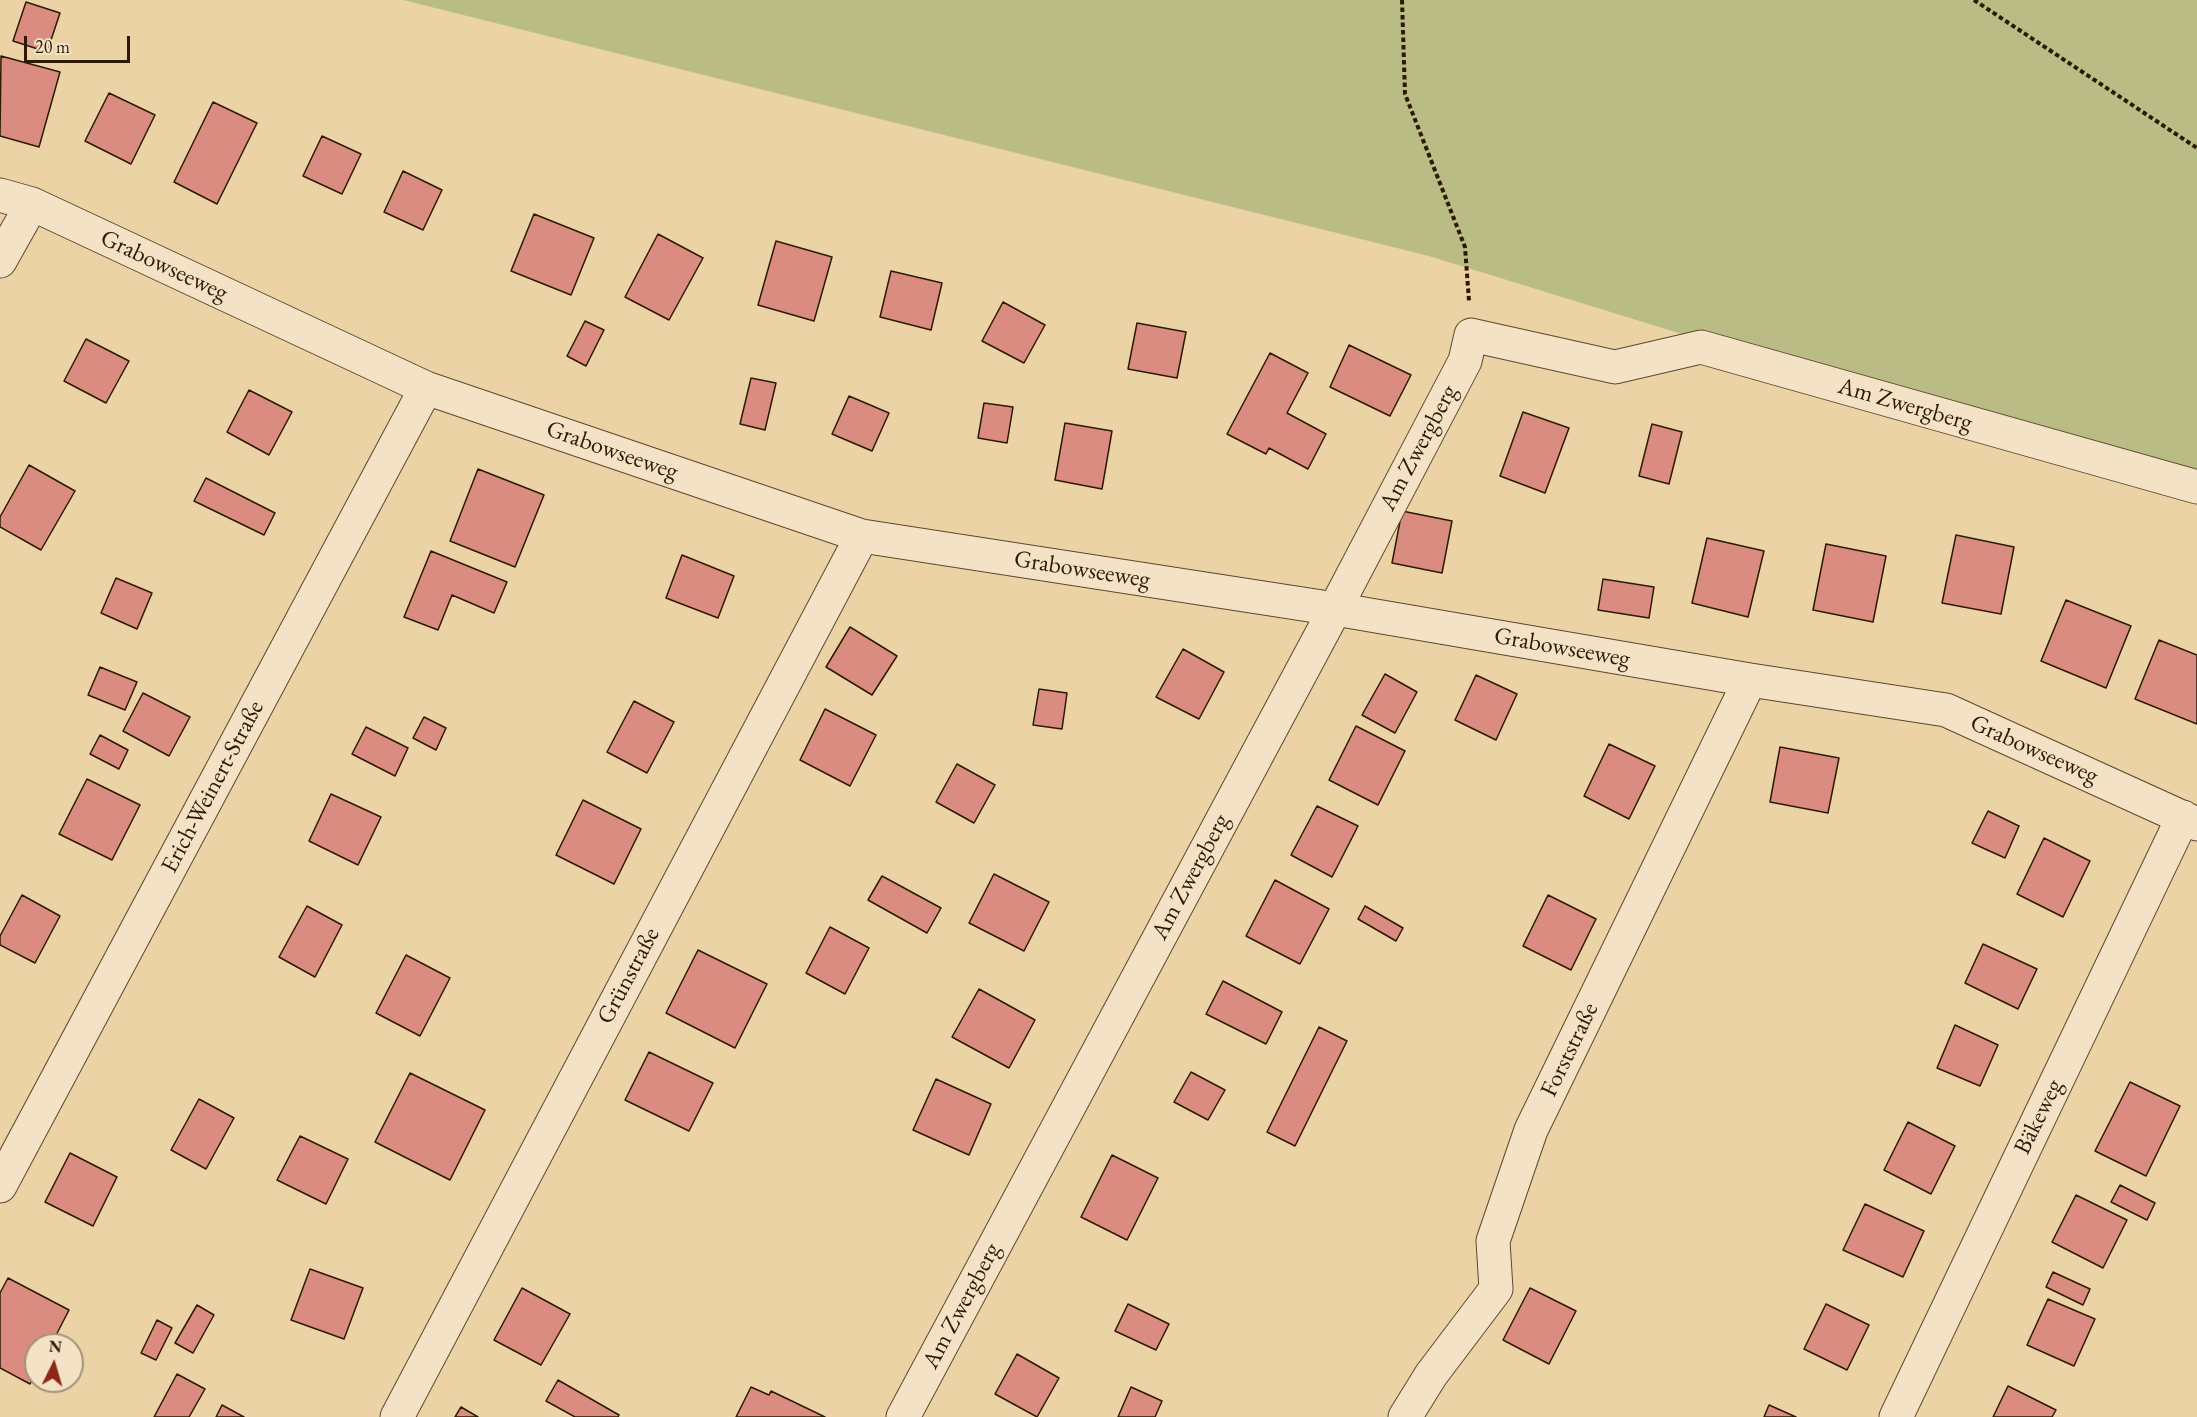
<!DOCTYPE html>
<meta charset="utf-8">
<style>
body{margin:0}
#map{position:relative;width:2197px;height:1417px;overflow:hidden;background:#ecd3a6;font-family:"EB Garamond",serif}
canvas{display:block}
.north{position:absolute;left:24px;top:1333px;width:60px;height:60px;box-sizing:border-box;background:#f3e2c5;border:2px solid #a49277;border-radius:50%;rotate:5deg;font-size:16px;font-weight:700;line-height:24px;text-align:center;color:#2d1a03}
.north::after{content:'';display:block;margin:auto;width:21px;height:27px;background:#8f2418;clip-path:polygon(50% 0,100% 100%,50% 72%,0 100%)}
.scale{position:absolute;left:24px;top:36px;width:106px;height:27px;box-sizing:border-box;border:3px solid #2d1a03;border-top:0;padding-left:8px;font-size:18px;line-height:21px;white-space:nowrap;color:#2d1a03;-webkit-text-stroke:4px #f3e2c5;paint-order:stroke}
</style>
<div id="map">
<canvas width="2197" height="1417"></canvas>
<div class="north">N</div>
<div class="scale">20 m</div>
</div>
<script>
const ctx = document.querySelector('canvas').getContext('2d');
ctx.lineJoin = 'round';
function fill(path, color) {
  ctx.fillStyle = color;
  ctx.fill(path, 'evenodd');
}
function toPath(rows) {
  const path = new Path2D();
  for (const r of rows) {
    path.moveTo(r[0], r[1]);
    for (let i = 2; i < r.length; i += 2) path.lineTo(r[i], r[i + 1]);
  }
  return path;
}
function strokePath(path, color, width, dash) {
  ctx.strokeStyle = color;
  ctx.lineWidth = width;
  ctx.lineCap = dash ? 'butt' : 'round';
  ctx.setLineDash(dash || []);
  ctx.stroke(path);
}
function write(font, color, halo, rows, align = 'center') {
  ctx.font = font + ' "EB Garamond",serif';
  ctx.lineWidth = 4.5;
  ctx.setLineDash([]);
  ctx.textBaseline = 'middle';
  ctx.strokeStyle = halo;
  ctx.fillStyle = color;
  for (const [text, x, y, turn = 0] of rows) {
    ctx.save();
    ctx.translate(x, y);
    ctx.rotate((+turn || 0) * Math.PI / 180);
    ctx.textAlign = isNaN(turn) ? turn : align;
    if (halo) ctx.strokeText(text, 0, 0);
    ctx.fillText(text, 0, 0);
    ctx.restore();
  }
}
const green = toPath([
 [403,0,2197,0,2197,493,1429,256]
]);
const building = toPath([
 [26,2,60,13,47,52,13,41,26,2],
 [1,56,60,72,39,147,0,136,1,56],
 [109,93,155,115,131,164,85,141,109,93],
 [213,102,257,123,217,204,174,182,213,102],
 [322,136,361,154,342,194,303,176,322,136],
 [403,171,442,190,423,230,384,212,403,171],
 [534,214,594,238,571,295,511,271,534,214],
 [658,234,703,258,669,320,625,297,658,234],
 [776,241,832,257,814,321,758,305,776,241],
 [891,271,942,283,931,330,880,317,891,271],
 [1003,302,1045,325,1024,363,982,341,1003,302],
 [585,321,604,330,586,366,567,356,585,321],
 [1137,323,1186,332,1177,378,1128,369,1137,323],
 [86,339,129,361,106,403,64,381,86,339],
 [1349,345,1411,375,1390,416,1330,387,1349,345],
 [1270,353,1308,373,1287,413,1326,434,1308,469,1269,448,1266,454,1227,434,1270,353],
 [751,378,776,383,765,430,740,424,751,378],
 [249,390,292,412,269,455,227,432,249,390],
 [849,396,889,413,872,451,832,434,849,396],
 [984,403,1013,407,1007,443,978,438,984,403],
 [1523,412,1569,428,1545,493,1500,476,1523,412],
 [1065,423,1112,431,1102,489,1055,480,1065,423],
 [1652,424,1682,432,1669,484,1639,476,1652,424],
 [29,465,75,491,41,550,0,527,0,517,29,465],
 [478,469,544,495,515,567,450,541,478,469],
 [206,478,275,513,264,535,194,501,206,478],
 [1402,511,1452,521,1442,573,1392,563,1402,511],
 [1956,535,2014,547,2001,614,1942,603,1956,535],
 [1707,538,1764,551,1748,617,1692,603,1707,538],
 [1826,544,1886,556,1873,622,1813,610,1826,544],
 [431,551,507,582,494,613,452,595,438,630,404,617,431,551],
 [682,555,734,576,718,618,666,598,682,555],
 [116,578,152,593,137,629,101,613,116,578],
 [1603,579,1654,587,1649,618,1598,610,1603,579],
 [2066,600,2131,626,2106,688,2041,661,2066,600],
 [850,627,897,656,872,695,826,667,850,627],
 [2159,640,2197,655,2197,724,2135,699,2159,640],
 [1183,649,1224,672,1199,719,1156,697,1183,649],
 [100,667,137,682,125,710,88,695,100,667],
 [1385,674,1417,692,1395,733,1362,715,1385,674],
 [1476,675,1517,694,1496,740,1455,720,1476,675],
 [1039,689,1067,693,1062,729,1033,725,1039,689],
 [143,693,190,717,169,756,123,731,143,693],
 [634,701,674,722,647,773,607,752,634,701],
 [825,709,876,735,850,786,800,760,825,709],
 [424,717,446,728,436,750,413,738,424,717],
 [1356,726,1405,751,1378,805,1329,780,1356,726],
 [366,727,408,748,395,776,352,754,366,727],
 [100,735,128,750,119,769,90,754,100,735],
 [1609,744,1655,766,1629,819,1584,796,1609,744],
 [1780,747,1839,758,1828,813,1770,802,1780,747],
 [957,764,995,785,974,823,936,802,957,764],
 [87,779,140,805,112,860,59,834,87,779],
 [331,794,381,817,358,865,309,841,331,794],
 [583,800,641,829,614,884,556,855,583,800],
 [1317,806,1358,826,1332,877,1291,855,1317,806],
 [1988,811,2019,826,2005,858,1972,843,1988,811],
 [2044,838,2090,861,2063,917,2017,894,2044,838],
 [994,874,1049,902,1024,951,969,923,994,874],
 [882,876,941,908,927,933,868,900,882,876],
 [1275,880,1329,909,1300,964,1246,936,1275,880],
 [22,895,60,916,35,963,0,945,0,936,22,895],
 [1548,895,1596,919,1571,970,1523,946,1548,895],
 [307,906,342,925,315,977,279,957,307,906],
 [1365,906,1403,928,1396,941,1358,919,1365,906],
 [830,927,869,948,845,994,806,973,830,927],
 [1983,944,2037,969,2018,1009,1965,983,1983,944],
 [698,950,767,984,735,1048,666,1013,698,950],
 [406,955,450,978,420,1036,376,1013,406,955],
 [1223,981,1282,1012,1266,1044,1206,1014,1223,981],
 [979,989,1035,1020,1009,1068,952,1037,979,989],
 [1955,1025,1998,1045,1980,1086,1937,1068,1955,1025],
 [1319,1027,1347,1041,1295,1146,1267,1132,1319,1027],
 [649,1052,713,1083,689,1131,625,1100,649,1052],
 [1191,1072,1225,1090,1208,1120,1174,1102,1191,1072],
 [410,1073,485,1110,450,1180,375,1142,410,1073],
 [936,1079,991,1104,969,1155,913,1130,936,1079],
 [2130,1082,2180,1106,2146,1176,2095,1151,2130,1082],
 [199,1099,234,1118,206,1169,171,1150,199,1099],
 [1908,1122,1955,1146,1931,1194,1884,1170,1908,1122],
 [300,1136,348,1159,326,1204,277,1180,300,1136],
 [70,1153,117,1177,93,1226,45,1202,70,1153],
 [1112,1155,1158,1178,1127,1240,1081,1217,1112,1155],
 [2120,1185,2155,1203,2147,1220,2111,1202,2120,1185],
 [2076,1195,2127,1220,2103,1268,2052,1242,2076,1195],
 [1865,1204,1924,1231,1903,1277,1843,1250,1865,1204],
 [310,1269,363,1288,344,1339,291,1320,310,1269],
 [2053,1272,2090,1289,2083,1305,2046,1287,2053,1272],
 [8,1278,69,1310,51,1345,36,1345,36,1373,30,1384,0,1368,0,1293,8,1278],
 [522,1288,570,1314,541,1365,494,1340,522,1288],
 [1530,1288,1576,1311,1549,1364,1503,1340,1530,1288],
 [2048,1299,2095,1319,2074,1366,2027,1345,2048,1299],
 [1128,1304,1169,1324,1156,1350,1115,1331,1128,1304],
 [1826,1304,1869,1325,1847,1370,1804,1349,1826,1304],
 [197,1305,214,1315,193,1353,175,1343,197,1305],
 [157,1320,172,1328,156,1360,141,1353,157,1320],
 [1017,1354,1059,1378,1037,1417,995,1394,1017,1354],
 [177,1374,205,1389,189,1417,154,1417,177,1374],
 [558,1380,619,1415,618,1417,575,1417,546,1401,558,1380],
 [2008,1386,2056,1410,2052,1417,1993,1417,2008,1386],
 [751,1387,769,1395,771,1391,825,1417,736,1417,751,1387],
 [1131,1387,1162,1401,1155,1417,1118,1417,1131,1387],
 [222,1405,244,1417,216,1417,222,1405],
 [1769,1405,1796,1417,1764,1417,1769,1405],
 [461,1407,478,1417,455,1417,461,1407]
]);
const path = toPath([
 [1402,0,1405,94,1465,247,1469,301],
 [1974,0,2197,148]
]);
const minor = toPath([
 [0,195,32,204,426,388,862,536,1335,609,1750,680,1946,710,2197,824],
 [0,261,32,204],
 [0,1186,426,388],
 [397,1417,862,536],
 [903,1417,1335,609,1465,361,1471,335,1615,367,1701,347,2197,487],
 [1405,1417,1431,1375,1496,1289,1493,1241,1531,1130,1750,680],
 [1896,1417,2183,817]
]);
const streetNames = [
 ["Grabowseeweg",164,266,25],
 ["Am Zwergberg",1905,405,16],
 ["Am Zwergberg",1419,448,-62],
 ["Grabowseeweg",612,451,19],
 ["Grabowseeweg",1082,570,9],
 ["Grabowseeweg",1562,648,10],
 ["Grabowseeweg",2034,750,24],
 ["Erich-Weinert-Straße",213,787,-62],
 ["Am Zwergberg",1191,877,-62],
 ["Grünstraße",629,976,-62],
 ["Forststraße",1570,1050,-64],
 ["Bäkeweg",2039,1117,-64],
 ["Am Zwergberg",962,1306,-62]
];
fill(green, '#b9bc85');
fill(building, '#d98c7f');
strokePath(building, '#2d1a03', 1.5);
strokePath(minor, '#5d482c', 35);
strokePath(path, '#2d1a03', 4, [4.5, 3]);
strokePath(minor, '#f3e2c5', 33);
write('24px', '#2d1a03', '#f3e2c5', streetNames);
</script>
